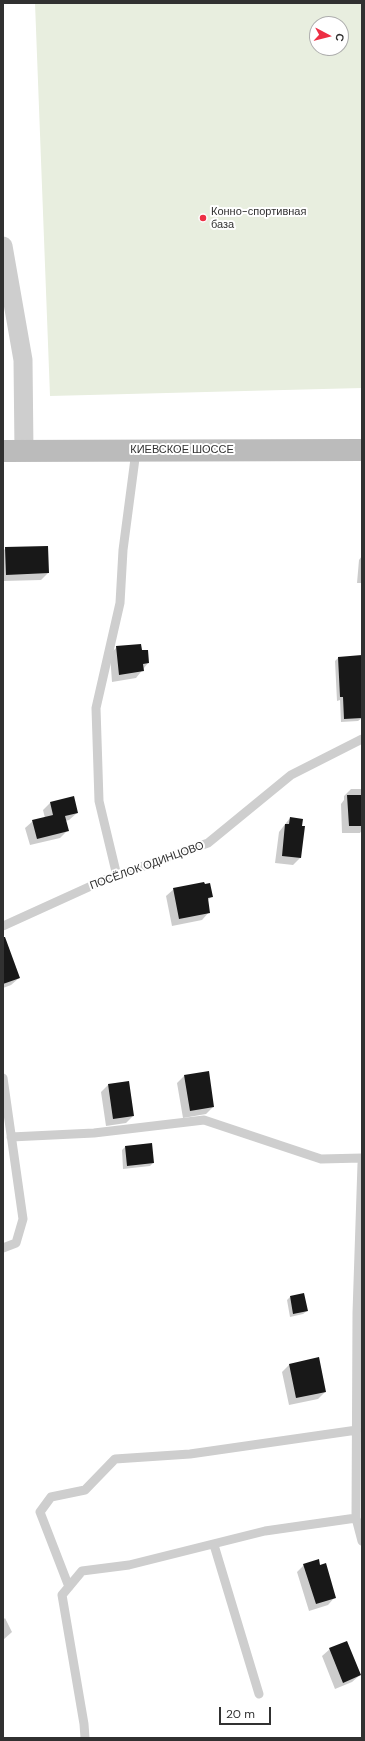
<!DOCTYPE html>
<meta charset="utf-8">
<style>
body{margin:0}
#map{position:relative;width:365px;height:1741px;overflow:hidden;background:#fff;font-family:"DM Sans",sans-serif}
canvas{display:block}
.frame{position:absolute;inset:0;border:4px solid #313131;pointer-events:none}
.north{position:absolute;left:309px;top:16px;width:40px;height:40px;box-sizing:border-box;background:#fff;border:1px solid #adadad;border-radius:50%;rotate:97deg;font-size:11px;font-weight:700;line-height:16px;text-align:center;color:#313131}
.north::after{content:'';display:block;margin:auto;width:14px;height:18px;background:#ed2f44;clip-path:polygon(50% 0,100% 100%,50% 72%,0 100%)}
.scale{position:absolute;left:219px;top:1707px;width:52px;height:18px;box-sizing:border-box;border:2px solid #313131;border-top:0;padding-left:5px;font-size:12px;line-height:14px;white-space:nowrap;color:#313131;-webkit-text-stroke:3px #fff;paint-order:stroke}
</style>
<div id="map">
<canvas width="365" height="1741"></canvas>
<div class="frame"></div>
<div class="north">С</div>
<div class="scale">20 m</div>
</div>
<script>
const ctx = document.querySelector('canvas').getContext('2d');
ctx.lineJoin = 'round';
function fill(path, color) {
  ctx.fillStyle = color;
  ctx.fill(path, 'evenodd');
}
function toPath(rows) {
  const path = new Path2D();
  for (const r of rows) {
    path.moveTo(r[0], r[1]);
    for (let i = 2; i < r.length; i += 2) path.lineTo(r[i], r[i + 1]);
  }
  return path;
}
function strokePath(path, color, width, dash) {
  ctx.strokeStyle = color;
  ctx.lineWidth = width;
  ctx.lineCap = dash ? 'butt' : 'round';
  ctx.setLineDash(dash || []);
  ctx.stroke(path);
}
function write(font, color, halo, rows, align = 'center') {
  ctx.font = font + ' "DM Sans",sans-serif';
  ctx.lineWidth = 4;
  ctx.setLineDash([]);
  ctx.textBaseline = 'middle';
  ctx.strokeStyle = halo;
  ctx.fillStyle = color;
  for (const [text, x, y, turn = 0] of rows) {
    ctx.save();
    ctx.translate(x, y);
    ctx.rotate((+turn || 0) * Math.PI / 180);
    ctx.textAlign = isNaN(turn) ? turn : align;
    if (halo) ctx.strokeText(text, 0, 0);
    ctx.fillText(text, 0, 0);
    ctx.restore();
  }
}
const green = toPath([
 [35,3,362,3,362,388,50,396],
 [317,24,341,24,341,48,317,48]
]);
const shadow = toPath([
 [6,548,48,573,41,580,3,581,3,551],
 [362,556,362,583,357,583,359,560],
 [117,647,141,651,148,663,136,678,112,682,110,654],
 [362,656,362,718,358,721,341,722,340,700,337,701,335,661,338,658],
 [351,789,362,789,362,830,360,833,342,833,341,804,344,800,344,796],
 [50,803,77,813,69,820,65,821,67,831,60,838,30,845,25,828,33,821,45,818,43,810],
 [290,818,301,826,304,827,300,858,293,865,275,863,279,832],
 [174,889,212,896,207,901,209,912,202,920,172,926,166,896],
 [3,959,19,978,11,985,3,988],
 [184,1076,213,1107,206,1114,183,1118,177,1083],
 [108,1085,133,1116,126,1123,106,1126,101,1092],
 [125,1147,153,1163,150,1166,123,1169,122,1150],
 [290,1297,307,1311,303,1314,290,1317,287,1300],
 [290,1364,325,1392,318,1399,289,1405,282,1372],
 [304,1565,320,1566,335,1597,328,1605,309,1611,297,1572],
 [5,1618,12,1632,3,1640,3,1620],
 [330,1649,360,1675,352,1682,335,1689,322,1656]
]);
const building = toPath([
 [48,546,49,573,6,575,5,547],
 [141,644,142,650,148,650,149,663,143,664,144,671,119,675,116,646],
 [362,655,362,718,344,719,343,697,340,697,338,657],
 [347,795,362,795,362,826,349,826],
 [74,796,78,813,65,816,69,831,37,839,32,820,53,815,50,802],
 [290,817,303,819,302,826,305,826,301,858,282,856,285,824,289,824],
 [204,882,205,884,210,883,213,897,208,898,210,913,179,919,173,888],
 [3,937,5,937,20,978,3,984],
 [209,1071,214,1107,190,1111,184,1075],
 [129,1081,134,1116,113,1119,108,1084],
 [152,1143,154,1163,127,1166,125,1146],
 [304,1293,308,1311,293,1314,290,1296],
 [319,1357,326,1392,296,1398,289,1364],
 [319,1559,320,1565,326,1563,336,1598,316,1604,303,1564],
 [347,1641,361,1675,343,1683,329,1648]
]);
const lane = toPath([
 [117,876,99,801,96,708,120,603,123,550,136,451],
 [3,926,102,881,208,843,291,775,362,739],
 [3,1078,23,1219,16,1243,3,1248],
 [11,1137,94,1133,204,1120,321,1159,362,1158],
 [362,1164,357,1313,356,1518,362,1541],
 [214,1545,259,1694],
 [69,1587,40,1512,51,1497,85,1490,115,1459,190,1454,357,1430],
 [85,1738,84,1724,62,1595,82,1571,129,1565,265,1531,356,1518]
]);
const street = toPath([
 [3,246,23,360,24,451]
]);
const secondary = toPath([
 [3,451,362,450]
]);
const markers = [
 [203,218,4,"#ed2f44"]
];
const poiNames = [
 ["Конно-спортивная",211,212],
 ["база",211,225]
];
const streetNames = [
 ["КИЕВСКОЕ ШОССЕ",182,450],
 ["ПОСЁЛОК ОДИНЦОВО",147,866,-20]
];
fill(green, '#e8eedf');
fill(shadow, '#0003');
fill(building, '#181818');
strokePath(lane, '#cecece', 9);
strokePath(street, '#cecece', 19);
strokePath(secondary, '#bbb', 22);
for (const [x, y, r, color] of markers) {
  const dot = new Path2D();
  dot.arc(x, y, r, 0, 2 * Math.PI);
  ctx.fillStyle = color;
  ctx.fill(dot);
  strokePath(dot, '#fff', 1.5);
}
write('11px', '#313131', '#fff', poiNames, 'left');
write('11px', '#313131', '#fff', streetNames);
</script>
